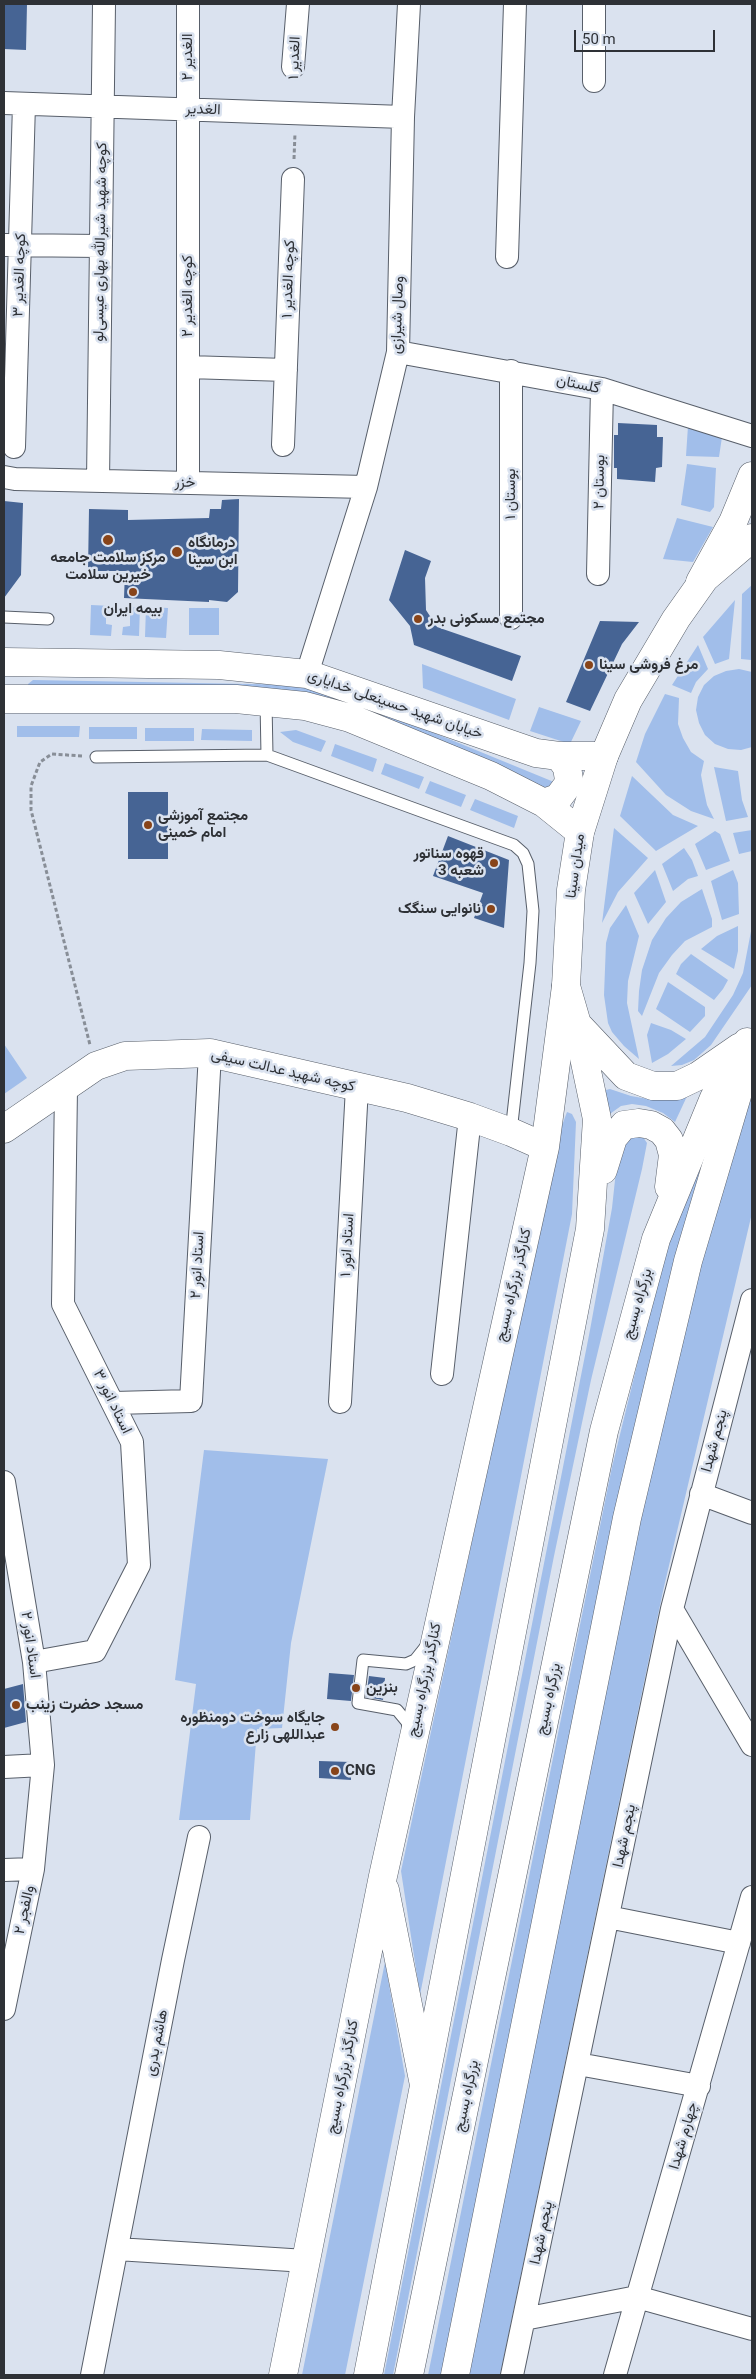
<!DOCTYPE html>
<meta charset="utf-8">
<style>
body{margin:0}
#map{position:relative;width:756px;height:2379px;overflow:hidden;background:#dae2ef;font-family:Roboto,sans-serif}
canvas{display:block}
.frame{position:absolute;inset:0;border:5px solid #2e3136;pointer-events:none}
.scale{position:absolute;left:574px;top:30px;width:141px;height:22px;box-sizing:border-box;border:2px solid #2e3136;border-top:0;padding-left:6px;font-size:15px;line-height:18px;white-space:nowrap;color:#2e3136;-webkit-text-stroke:4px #dae2ef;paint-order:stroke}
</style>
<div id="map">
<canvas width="756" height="2379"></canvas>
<div class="frame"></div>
<div class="scale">50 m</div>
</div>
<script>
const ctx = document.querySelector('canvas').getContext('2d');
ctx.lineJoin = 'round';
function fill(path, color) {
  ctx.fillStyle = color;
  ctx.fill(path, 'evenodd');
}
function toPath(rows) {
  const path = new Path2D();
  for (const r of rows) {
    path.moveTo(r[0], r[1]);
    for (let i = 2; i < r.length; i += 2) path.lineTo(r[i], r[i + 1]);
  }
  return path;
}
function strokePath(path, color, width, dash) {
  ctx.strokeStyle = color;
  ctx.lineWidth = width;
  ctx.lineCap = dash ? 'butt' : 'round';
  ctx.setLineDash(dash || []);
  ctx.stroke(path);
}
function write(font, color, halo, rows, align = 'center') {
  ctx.font = font + ' Roboto,Vazirmatn,sans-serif';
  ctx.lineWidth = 5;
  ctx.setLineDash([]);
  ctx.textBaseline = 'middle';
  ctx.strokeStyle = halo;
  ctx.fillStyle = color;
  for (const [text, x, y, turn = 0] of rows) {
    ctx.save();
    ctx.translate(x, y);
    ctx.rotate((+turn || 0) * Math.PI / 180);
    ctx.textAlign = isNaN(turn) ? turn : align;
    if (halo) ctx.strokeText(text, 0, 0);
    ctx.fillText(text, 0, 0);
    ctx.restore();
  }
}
const green = toPath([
 [688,426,722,437,719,457,686,456],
 [687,464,716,468,714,507,710,512,681,505],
 [677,518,713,527,693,562,663,559],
 [752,585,752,656,751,660,741,659,742,594],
 [735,600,729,659,715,664,703,637],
 [91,605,113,606,113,614,106,614,106,624,112,625,111,636,90,635],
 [125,607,140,607,139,636,122,635,123,627,130,626,130,613,124,613],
 [146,607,168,608,166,638,145,637],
 [189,608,219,608,219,635,189,635],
 [698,645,708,669,696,682,691,693,672,685],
 [422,664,516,699,509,720,423,688],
 [739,669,752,672,752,747,741,750,728,749,715,744,705,735,699,723,696,710,698,697,704,685,714,676,726,671],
 [33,680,304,685,383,712,554,782,551,790,542,788,378,722,30,691,28,684],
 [665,694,679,698,678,724,683,738,691,752,704,761,701,775,704,791,707,805,714,819,691,811,666,795,636,762,645,734],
 [539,707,581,721,570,744,530,731],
 [17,726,80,726,79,737,17,737],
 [89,727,137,727,137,739,89,739],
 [145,728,194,728,194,741,145,741],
 [202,729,252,730,252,741,201,740],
 [296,730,326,741,321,752,293,742,280,732],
 [335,744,377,759,373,772,331,756],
 [385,763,424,777,419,789,381,774],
 [714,767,738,771,742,800,748,817,726,821],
 [632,776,673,815,698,826,656,851,620,816],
 [430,781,466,795,461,807,425,793],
 [475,799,518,816,514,828,470,810],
 [614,828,648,858,618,892,602,923],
 [752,830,752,851,739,854,733,833],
 [715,831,720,834,730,861,706,870,695,844],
 [684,848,692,860,698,876,688,879,673,891,662,864],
 [655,870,666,902,648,924,634,893],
 [733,870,738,883,739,914,722,920,711,881],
 [702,889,712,919,712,927,685,941,672,955,659,973,642,1016,638,1011,639,991,642,970,652,940,666,918,681,902],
 [626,905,639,936,628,981,627,1003,639,1059,624,1046,612,1032,608,1023,604,995,606,943,610,928],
 [738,926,738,951,734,969,701,949,717,936],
 [752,926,752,985,711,1045,694,1060,682,1065,671,1066,705,1037,733,995,743,973],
 [691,954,728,980,723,989,714,1000,676,974,681,964],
 [668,982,705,1007,705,1016,690,1032,656,1009],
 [651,1023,671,1030,686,1039,668,1054,652,1063,647,1035],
 [4,1044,27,1078,4,1094],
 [752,1078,752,1213,663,1591,500,2375,465,2375,588,1759,689,1294],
 [610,1089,631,1096,648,1099,670,1098,689,1092,675,1122,663,1113,646,1106,632,1104,621,1106,607,1116,603,1100,606,1090],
 [567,1112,572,1114,576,1122,572,1214,420,1995,401,1871,561,1128],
 [720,1113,445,2375,428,2375,612,1467,668,1239],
 [641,1134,647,1143,642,1169,591,1380,554,1556,393,2375,384,2375,590,1330,612,1208,619,1143],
 [204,1450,328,1459,291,1643,282,1728,257,1729,250,1820,179,1820,196,1684,175,1680],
 [385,1962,405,2076,345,2375,302,2375]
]);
const building = toPath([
 [4,4,27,4,26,50,4,49],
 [618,423,657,425,657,437,663,437,662,467,656,468,655,482,617,479,617,468,614,468,614,435,618,435],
 [239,499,238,592,227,602,209,600,209,602,124,598,125,571,88,571,89,509,128,510,128,520,209,518,210,509,221,509,222,500],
 [4,501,23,503,21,575,4,598],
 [405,550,431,561,425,578,426,610,437,627,521,656,512,681,414,645,410,626,389,600],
 [600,621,639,622,622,644,590,711,566,702],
 [128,792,168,792,168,859,128,859],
 [448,836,509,860,504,928,474,918,483,893,433,876],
 [329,1673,354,1675,351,1701,327,1699],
 [369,1676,385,1678,383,1700,366,1697],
 [23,1684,26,1722,4,1728,4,1689],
 [319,1761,351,1762,351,1780,319,1778]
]);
const path = toPath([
 [294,159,295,133],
 [82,756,52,754,40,762,31,786,31,810,90,1045]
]);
const service = toPath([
 [4,617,48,619],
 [266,702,267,755,514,845,523,853,528,864,533,911,530,963,511,1132],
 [96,757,267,755],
 [409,1733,407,1722,397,1710,358,1703,363,1660,406,1664,415,1660,427,1645]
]);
const minor = toPath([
 [188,4,188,483],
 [293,67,298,4],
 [594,81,594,4],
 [4,103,403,117],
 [4,245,101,246],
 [507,257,515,4],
 [398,352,602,389,752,436],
 [188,367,286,370],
 [511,371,511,618],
 [283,445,293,179],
 [14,447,24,104],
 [4,477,15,479,366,487],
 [98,481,104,4],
 [598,574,602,389],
 [307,674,366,487,398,352,403,117,409,4],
 [442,1374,470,1117],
 [340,1402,357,1087],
 [114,1403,191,1401,210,1053],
 [4,1482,34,1662,43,1765,33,1869,4,2009],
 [701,1494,752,1513],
 [672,1609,752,1745],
 [34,1662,95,1651,139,1565,132,1442,63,1304,66,1088],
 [4,1767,43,1765],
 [4,1870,33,1869],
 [608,1917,739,1943],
 [578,2064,699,2086],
 [117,2249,306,2261],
 [524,2319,637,2297,752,2329],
 [92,2375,173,1960,199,1837],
 [512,2375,672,1609,752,1300],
 [615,2375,752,1897]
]);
const tertiary = toPath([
 [700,582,733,522,752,476],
 [4,662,219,665,307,674,536,753,559,756,604,756],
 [4,699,236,699,305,706,350,718,491,776,544,803,580,832],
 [544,803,558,798,567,786,569,780,567,767,559,756],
 [4,1129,96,1066,125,1056,210,1053,407,1098,470,1117,511,1132,545,1147],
 [385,1890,424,2085],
 [283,2375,383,1876,545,1147,566,986],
 [455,2375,627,1518,688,1261,752,1045]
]);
const trunk = toPath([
 [578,1025,626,1076,653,1086,677,1086,698,1076,740,1047],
 [603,1170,613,1138,624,1125,639,1123,651,1125,662,1131,669,1140,673,1155,669,1187],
 [368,2375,590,1229,597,1119,577,1024,566,986,571,890,580,832,604,756,628,700,676,619,705,578,752,538],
 [409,2375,604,1431,656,1239,714,1098,747,1042]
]);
const markers = [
 [108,540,6,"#884419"],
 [177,552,6,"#884419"],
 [133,592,5,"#884419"],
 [418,619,5,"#884419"],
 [589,665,5,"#884419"],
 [148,825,5,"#884419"],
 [494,863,5,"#884419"],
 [491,909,5,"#884419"],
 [356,1688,5,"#884419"],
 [16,1705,5,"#884419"],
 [335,1727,5,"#884419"],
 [335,1771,5,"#884419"]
];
const streetNames = [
 ["۲ الغدیر",188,57,-90],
 ["الغدیر ۱",295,58,-88],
 ["الغدیر",203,110,2],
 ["کوچه شهید شیرالله بهاری عیسی‌لو",101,242,-89],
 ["کوچه الغدیر ۳",20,275,-88],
 ["کوچه الغدیر ۱",289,279,-88],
 ["کوچه الغدیر ۲",188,296,-90],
 ["وصال شیرازی",398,315,-88],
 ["گلستان",578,385,12],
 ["بوستان ۲",600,482,-89],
 ["خزر",185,483,1],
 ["بوستان ۱",511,494,-90],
 ["خیابان شهید حسینعلی خدایاری",395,705,19],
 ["میدان سینا",576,866,-82],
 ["کوچه شهید عدالت سیفی",283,1071,13],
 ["استاد انور ۱",348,1245,-87],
 ["استاد انور ۲",198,1265,-87],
 ["کنارگذر بزرگراه بسیج",514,1285,-77],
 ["بزرگراه بسیج",638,1304,-74],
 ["استاد انور ۳",112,1402,64],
 ["پنجم شهدا",715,1441,-75],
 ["استاد انور ۲",30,1645,82],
 ["کنارگذر بزرگراه بسیج",425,1680,-78],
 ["بزرگراه بسیج",549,1699,-78],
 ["پنجم شهدا",625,1836,-78],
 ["والفجر ۲",25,1910,-78],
 ["هاشم بدری",157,2043,-79],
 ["کنارگذر بزرگراه بسیج",343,2077,-79],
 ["بزرگراه بسیج",467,2096,-78],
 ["چهارم شهدا",684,2136,-74],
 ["پنجم شهدا",542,2233,-78]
];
const poiNames = [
 ["درمانگاه",188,543],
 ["ابن سینا",188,560],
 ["مرکز سلامت جامعه",108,558,"center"],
 ["خیرین سلامت",108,575,"center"],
 ["بیمه ایران",133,609,"center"],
 ["مجتمع مسکونی بدر",428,619],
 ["مرغ فروشی سینا",599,665],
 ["مجتمع آموزشی",158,816],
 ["امام خمینی",158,833],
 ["قهوه سناتور",484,854,"right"],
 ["شعبه 3",484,871,"right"],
 ["نانوایی سنگک",481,909,"right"],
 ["بنزین",366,1688],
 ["مسجد حضرت زینب",26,1705],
 ["جایگاه سوخت دومنظوره",325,1718,"right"],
 ["عبداللهی زارع",325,1735,"right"],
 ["CNG",345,1771]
];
fill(green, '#a1beea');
fill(building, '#466494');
strokePath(service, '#585f6a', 13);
strokePath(minor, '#585f6a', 24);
strokePath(tertiary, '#585f6a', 29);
strokePath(trunk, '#585f6a', 29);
strokePath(path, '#888e97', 3, [4, 2.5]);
strokePath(service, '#fff', 11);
strokePath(minor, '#fff', 22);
strokePath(tertiary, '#fff', 28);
strokePath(trunk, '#fff', 28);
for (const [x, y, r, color] of markers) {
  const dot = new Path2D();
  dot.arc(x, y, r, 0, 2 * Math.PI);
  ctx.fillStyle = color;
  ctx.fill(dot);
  strokePath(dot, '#dae2ef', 2);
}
write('15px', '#2e3136', '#dae2ef', streetNames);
write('bold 15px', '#2e3136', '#dae2ef', poiNames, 'left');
</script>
